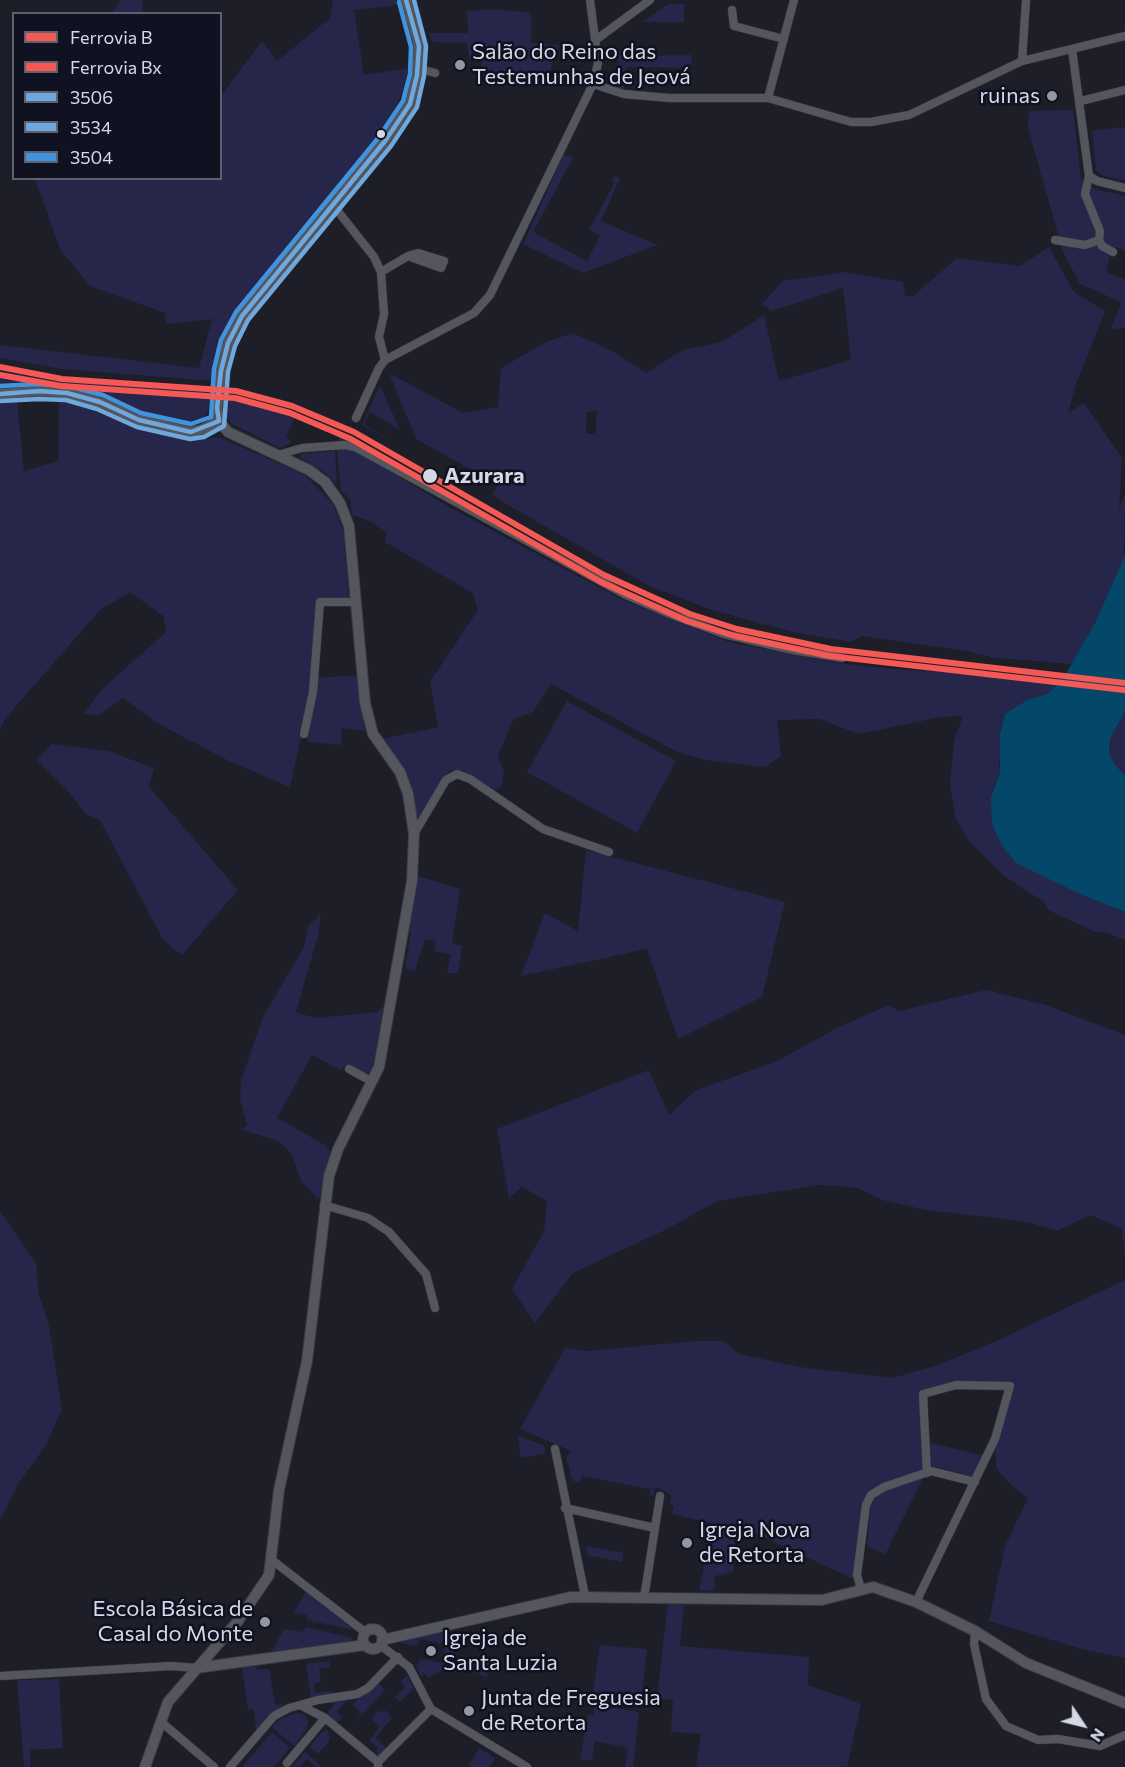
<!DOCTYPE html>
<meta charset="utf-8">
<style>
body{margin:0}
#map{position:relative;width:1125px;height:1767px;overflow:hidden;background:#1d1e27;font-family:Commissioner,sans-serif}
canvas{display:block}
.legend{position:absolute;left:12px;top:12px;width:210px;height:168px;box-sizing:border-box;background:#101121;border:2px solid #60616f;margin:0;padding:8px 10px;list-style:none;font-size:18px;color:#d7d8e5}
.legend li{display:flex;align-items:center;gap:12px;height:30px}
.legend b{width:30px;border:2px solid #60616f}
.north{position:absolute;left:1053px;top:1695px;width:60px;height:60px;-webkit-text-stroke:4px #101121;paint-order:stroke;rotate:125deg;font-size:16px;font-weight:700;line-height:24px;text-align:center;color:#d7d8e5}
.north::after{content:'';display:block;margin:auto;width:21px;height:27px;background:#d7d8e5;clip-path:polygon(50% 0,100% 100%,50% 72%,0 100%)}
</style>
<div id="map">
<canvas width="1125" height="1767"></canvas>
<ul class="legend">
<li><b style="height:8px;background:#f45955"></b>Ferrovia B</li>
<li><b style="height:8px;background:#f45955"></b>Ferrovia Bx</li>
<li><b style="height:8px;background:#6fa8dc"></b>3506</li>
<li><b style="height:8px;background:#6fa8dc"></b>3534</li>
<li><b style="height:8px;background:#4094de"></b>3504</li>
</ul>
<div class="north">N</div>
</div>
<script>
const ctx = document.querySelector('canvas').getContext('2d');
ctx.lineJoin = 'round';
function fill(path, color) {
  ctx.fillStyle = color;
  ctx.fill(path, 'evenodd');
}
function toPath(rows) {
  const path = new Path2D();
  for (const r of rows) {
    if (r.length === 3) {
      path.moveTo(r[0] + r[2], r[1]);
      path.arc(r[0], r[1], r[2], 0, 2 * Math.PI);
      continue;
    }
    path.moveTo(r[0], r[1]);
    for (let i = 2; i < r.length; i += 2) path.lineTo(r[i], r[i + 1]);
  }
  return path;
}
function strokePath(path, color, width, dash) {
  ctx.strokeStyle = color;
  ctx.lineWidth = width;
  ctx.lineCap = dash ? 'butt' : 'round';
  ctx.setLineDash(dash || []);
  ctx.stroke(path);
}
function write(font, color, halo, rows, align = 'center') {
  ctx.font = font + ' Commissioner,sans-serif';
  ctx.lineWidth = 5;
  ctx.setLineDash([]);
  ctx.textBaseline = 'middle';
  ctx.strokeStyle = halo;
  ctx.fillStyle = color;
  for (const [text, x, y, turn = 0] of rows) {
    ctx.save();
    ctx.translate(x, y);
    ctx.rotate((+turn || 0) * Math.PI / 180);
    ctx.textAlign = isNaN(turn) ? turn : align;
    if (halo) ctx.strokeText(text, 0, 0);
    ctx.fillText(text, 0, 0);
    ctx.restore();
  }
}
const green = toPath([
 [121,0,142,0,143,13,112,13],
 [333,0,396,0,398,5,354,10,364,75,408,68,405,87,388,123,241,305,220,351,213,381,61,369,0,358,0,345,199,368,212,319,166,324,165,313,90,286,60,249,35,179,220,178,221,96,262,41,277,61,330,18],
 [668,4,684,4,684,22,642,22],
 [494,9,531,13,531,43,559,45,544,87,495,80,479,74,482,60,469,58,467,43,432,42,429,33,468,33,467,11],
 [624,50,625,56,692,55,691,68,626,67,624,90,618,88,619,52],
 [1073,110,1081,180,1095,189,1125,196,1125,251,1116,247,1110,254,1106,272,1125,280,1125,328,1111,329,1121,302,1080,284,1063,252,1028,128,1029,111],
 [1125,127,1125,181,1101,175,1096,170,1092,131],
 [564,154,573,158,533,232,587,261,600,236,589,230,615,182,612,180,614,176,620,178,601,221,657,245,583,273,523,244],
 [1049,247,1074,292,1105,311,1076,384,1068,413,1084,403,1122,458,1119,509,1125,494,1124,559,1095,623,1072,664,997,658,960,650,862,636,851,642,793,632,712,610,649,586,508,505,492,494,498,485,416,439,389,373,463,413,498,407,501,368,546,342,573,333,614,352,646,373,683,350,722,342,764,315,779,381,851,360,843,288,772,311,762,304,783,281,844,272,903,282,905,296,913,296,957,258,1020,266],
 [597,411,595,435,586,433,587,412],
 [0,371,54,381,210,392,208,410,203,420,192,425,139,412,91,391,61,385,0,387],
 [380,385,400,430,370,412,364,424,391,441,362,425],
 [225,395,297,412,286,438,292,442,280,448,232,424,223,413],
 [59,398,107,414,141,429,192,440,219,437,305,475,333,504,343,530,349,598,317,599,310,692,302,729,298,733,301,738,290,787,229,761,157,723,123,698,99,715,84,714,101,690,166,632,163,616,130,592,100,610,5,719,0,730,0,402,17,401,24,471,58,461],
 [342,434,355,441,356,439,423,477,421,480,431,486,433,483,472,505,469,508,362,447,337,443],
 [344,447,355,450,449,507,623,600,729,642,837,663,904,670,1064,677,1048,694,1029,699,999,759,1000,773,991,796,1084,896,1125,912,1125,940,1108,933,1095,932,1048,910,1044,902,1003,875,969,841,955,817,950,784,954,740,963,716,941,717,859,734,819,719,777,720,781,756,765,767,704,760,677,752,551,684,533,712,513,719,498,756,504,772,501,787,494,790,463,770,452,770,444,776,419,817,416,815,414,792,383,739,438,727,430,682,478,610,473,593,385,542,386,532,369,521,352,515,350,499,341,491,337,451],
 [335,451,337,485,323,471,301,458,300,454],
 [358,675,365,731,342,728,341,745,307,742,318,678],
 [567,701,676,761,637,833,527,772],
 [1125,711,1125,775,1115,765,1109,753,1110,739],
 [51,744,108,751,154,768,149,787,238,890,182,955,163,940,100,820,87,815,67,790,37,760],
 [586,850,785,902,762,997,678,1039,647,949,521,976,545,913,578,931],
 [418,876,460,889,452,944,462,946,458,973,447,973,451,954,434,951,436,941,425,939,415,971,405,969,411,932,408,931],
 [321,914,318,935,296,1012,315,1018,377,1012,386,1005,371,1072,366,1073,347,1064,340,1070,312,1055,277,1118,325,1145,330,1151,319,1200,301,1181,294,1160,286,1147,273,1139,241,1130,247,1125,240,1099,241,1080,263,1017,304,947,308,926],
 [986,990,1046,1005,1125,1035,1125,1255,1121,1228,1090,1215,1057,1231,1028,1222,926,1210,882,1200,858,1188,820,1185,717,1201,669,1228,573,1273,535,1323,512,1289,544,1231,547,1201,522,1187,509,1198,497,1129,649,1070,669,1115,696,1090,775,1062,839,1027,889,1005,899,1011],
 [0,1211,36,1263,39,1295,49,1325,62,1409,46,1445,18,1484,0,1520],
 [1125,1280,1125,1658,1082,1649,989,1621,1005,1546,1028,1498,1011,1485,996,1468,995,1439,1010,1387,956,1385,923,1394,927,1473,871,1495,866,1508,853,1579,736,1524,733,1572,715,1576,714,1590,699,1590,713,1524,672,1514,674,1506,670,1505,671,1495,655,1486,653,1496,649,1495,650,1489,582,1476,580,1482,573,1481,566,1458,571,1451,520,1429,565,1348,588,1351,694,1341,723,1341,739,1354,800,1367,892,1378,935,1366,994,1342],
 [518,1436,544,1445,546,1453,521,1458],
 [928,1442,984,1456,974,1477,930,1465],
 [924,1476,885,1555,867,1546,871,1505,875,1498,886,1490],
 [586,1546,623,1553,622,1562,588,1555],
 [306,1591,354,1630,307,1620,307,1615,294,1613],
 [668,1602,684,1605,680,1646,809,1657,808,1685,861,1704,847,1767,696,1767,701,1734,671,1732,673,1700,657,1698],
 [305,1627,353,1638,348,1643,271,1652,284,1629,304,1632],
 [447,1630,458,1665,491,1657,487,1677,451,1665,428,1678,426,1674,421,1676,416,1666,421,1659,442,1663,446,1644,419,1639,417,1646,397,1642],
 [600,1645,647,1649,641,1702,592,1697],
 [329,1661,330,1667,319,1669,321,1682,314,1684,315,1693,331,1691,332,1696,311,1699,306,1664],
 [256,1666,257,1670,269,1669,275,1705,284,1704,256,1730,254,1709,248,1710,242,1668],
 [407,1675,414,1689,399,1702,395,1697,405,1687,401,1681],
 [59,1679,63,1748,30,1750,30,1767,24,1767,17,1680],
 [377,1682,385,1690,354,1724,361,1713,352,1705],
 [339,1698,349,1698,337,1712,343,1718,336,1723,327,1713],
 [595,1705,639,1712,633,1767,625,1767,628,1748,595,1741,592,1761,580,1759,588,1715,593,1716],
 [378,1710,382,1713,385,1710,392,1718,375,1738,387,1749,379,1756,377,1755,377,1747,369,1740,380,1727,371,1719],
 [297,1713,305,1715,308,1721,307,1729,294,1746,272,1727,279,1720],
 [328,1730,330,1740,318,1754,309,1747,323,1731],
 [272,1732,290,1748,274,1767,242,1767],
 [479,1748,495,1758,490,1767,468,1767],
 [305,1752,322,1767,316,1767,307,1759,299,1767,292,1767]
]);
const water = toPath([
 [1125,556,1125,711,1110,739,1109,753,1115,765,1125,775,1125,912,1084,896,1016,863,1003,847,992,824,991,797,1000,773,1000,735,1005,714,1029,699,1048,694,1064,677,1095,623]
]);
const street = toPath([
 [732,10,734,26,784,39],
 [597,39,650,0],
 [1072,49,1089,176,1097,181,1125,188],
 [1022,61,1026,0],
 [417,68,435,73],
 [593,84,624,94,669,98,768,98,851,122,871,122,909,115,1022,61,1125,36],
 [768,98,794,0],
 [1081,101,1125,90],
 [333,205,374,257,381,272,384,314,379,337,385,360],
 [1055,240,1085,245,1099,240,1100,231,1085,194,1089,176],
 [1099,240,1102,246,1113,252],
 [381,272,408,256,441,268,444,261,418,253,408,256],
 [356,418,379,368,385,360,474,313,490,295,593,84,598,63,590,0],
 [278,455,302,448,345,445,355,447,624,594,670,614,724,634,793,650,842,658],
 [304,734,313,692,320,602,355,602],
 [414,834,446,780,457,774,470,779,543,829,609,852],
 [349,1069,371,1081],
 [324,1205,368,1218,389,1232,426,1274,435,1308],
 [555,1449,585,1596],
 [565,1508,655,1528],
 [272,1560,365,1632],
 [861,1589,857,1575,866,1505,871,1495,884,1487,931,1471,975,1482],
 [644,1598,660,1496],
 [916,1602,995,1439,1010,1386,956,1385,923,1394,927,1473],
 [975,1631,974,1644,986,1699,1006,1726,1038,1740,1058,1739,1100,1746,1125,1735],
 [380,1645,409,1667,431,1709,527,1767],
 [0,1676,171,1666,196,1668],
 [302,1706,325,1718,378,1762],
 [160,1721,214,1767],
 [287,1763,325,1718],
 [230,1767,274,1716,289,1708,318,1700,357,1694,368,1688,398,1657],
 [378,1767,378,1762,431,1709]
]);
const secondary = toPath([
 [0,394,39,391,67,393,100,402,139,420,191,432,201,430,219,421],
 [373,1639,10],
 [382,1640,571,1597,822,1600,873,1587,916,1602,975,1631,1026,1663,1125,1703],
 [196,1668,365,1645],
 [145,1767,168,1702,238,1621,269,1575,279,1490,307,1361,329,1176,338,1149,379,1067,412,881,414,834,408,794,400,772,373,734,365,703,349,526,340,503,325,482,309,470,228,432,219,421,217,408,221,371,228,343,242,316,385,141,410,104,417,75,419,46,406,0]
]);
const bus1 = toPath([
 [0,394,39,391,67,393,100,402,139,420,191,432,219,421,217,408,221,371,228,343,242,316,385,141,410,104,417,75,419,46,406,0]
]);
const bus2 = toPath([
 [1,401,39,399,66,400,97,409,137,427,190,439,204,437,224,426,228,372,235,346,248,320,391,146,417,107,424,76,426,46,414,0]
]);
const bus3 = toPath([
 [0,386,39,384,68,386,103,395,141,413,191,424,211,417,214,369,221,340,236,312,379,137,403,101,410,74,411,47,399,2]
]);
const rail1 = toPath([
 [0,367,62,379,236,391,292,406,354,432,604,575,690,614,737,629,831,649,1125,683]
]);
const rail2 = toPath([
 [0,375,61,386,235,398,290,413,351,439,601,582,687,621,735,636,830,656,1124,690]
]);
const markers = [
 [460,65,6,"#9697a2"],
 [1052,96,6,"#9697a2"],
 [381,134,5,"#d7d8e5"],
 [430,476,8,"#d7d8e5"],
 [687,1543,6,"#9697a2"],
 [265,1622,6,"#9697a2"],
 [431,1651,6,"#9697a2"],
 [469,1711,6,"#9697a2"]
];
const poiNames = [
 ["Salão do Reino das",472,52],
 ["Testemunhas de Jeová",472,77],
 ["ruinas",1040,96,"right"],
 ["Igreja Nova",699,1530],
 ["de Retorta",699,1555],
 ["Escola Básica de",253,1609,"right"],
 ["Casal do Monte",253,1634,"right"],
 ["Igreja de",443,1638],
 ["Santa Luzia",443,1663],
 ["Junta de Freguesia",481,1698],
 ["de Retorta",481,1723]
];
const stopNames = [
 ["Azurara",444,476]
];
fill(green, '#25264a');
fill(water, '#034869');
strokePath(street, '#3a3a42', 9);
strokePath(secondary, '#3a3a42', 12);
strokePath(street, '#54555d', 8);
strokePath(secondary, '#54555d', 10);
strokePath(bus1, '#6fa8dc', 4.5);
strokePath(bus2, '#6fa8dc', 4.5);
strokePath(bus3, '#4094de', 4.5);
strokePath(rail1, '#f45955', 6);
strokePath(rail2, '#f45955', 6);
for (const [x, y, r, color] of markers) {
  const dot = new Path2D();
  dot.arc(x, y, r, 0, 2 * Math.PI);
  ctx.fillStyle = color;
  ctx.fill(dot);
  strokePath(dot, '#101121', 2);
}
write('22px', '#d7d8e5', '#101121', poiNames, 'left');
write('bold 22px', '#d7d8e5', '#101121', stopNames, 'left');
</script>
